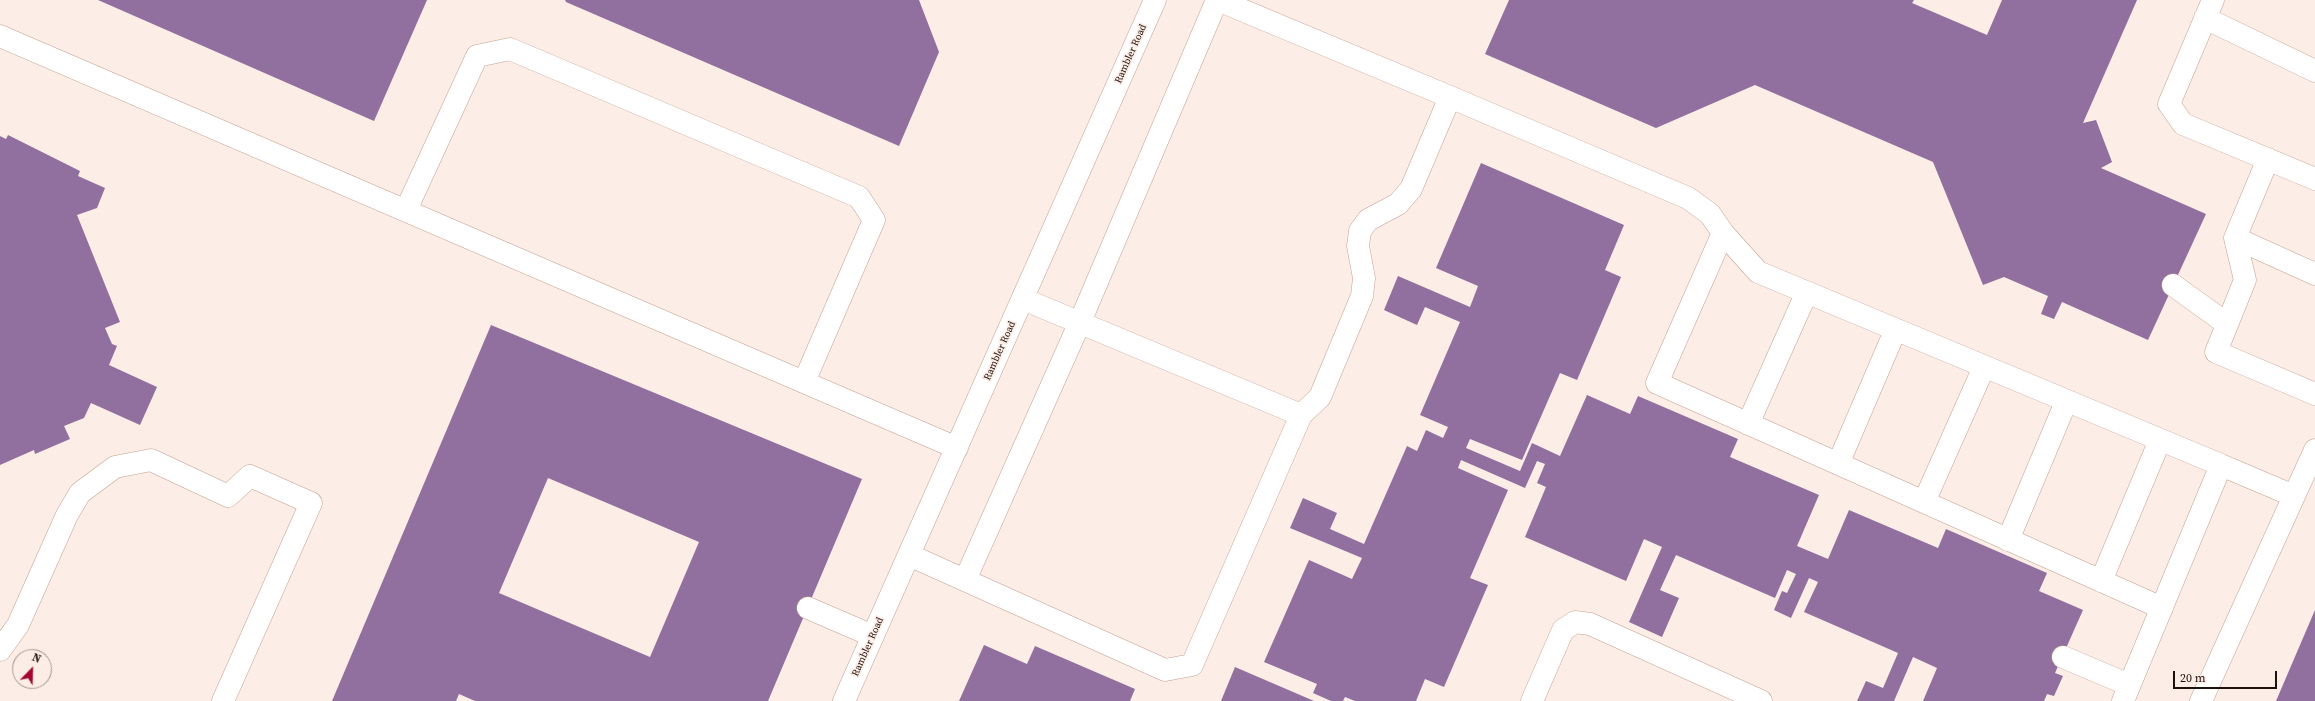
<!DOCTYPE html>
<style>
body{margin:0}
#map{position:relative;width:2315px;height:701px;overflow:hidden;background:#fcede6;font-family:"Source Serif 4",serif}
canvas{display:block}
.north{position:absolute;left:12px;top:649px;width:40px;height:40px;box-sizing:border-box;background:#fcede6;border:1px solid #a3958e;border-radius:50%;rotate:23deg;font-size:11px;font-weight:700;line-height:16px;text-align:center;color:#1d110b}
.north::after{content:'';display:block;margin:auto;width:14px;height:18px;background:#a40632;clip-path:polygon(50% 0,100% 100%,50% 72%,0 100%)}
.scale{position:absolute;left:2173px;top:671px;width:104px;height:18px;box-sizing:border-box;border:2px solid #1d110b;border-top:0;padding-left:5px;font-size:12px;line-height:14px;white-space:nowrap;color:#1d110b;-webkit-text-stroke:3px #fcede6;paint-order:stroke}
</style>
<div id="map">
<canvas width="2315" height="701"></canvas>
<div class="north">N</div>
<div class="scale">20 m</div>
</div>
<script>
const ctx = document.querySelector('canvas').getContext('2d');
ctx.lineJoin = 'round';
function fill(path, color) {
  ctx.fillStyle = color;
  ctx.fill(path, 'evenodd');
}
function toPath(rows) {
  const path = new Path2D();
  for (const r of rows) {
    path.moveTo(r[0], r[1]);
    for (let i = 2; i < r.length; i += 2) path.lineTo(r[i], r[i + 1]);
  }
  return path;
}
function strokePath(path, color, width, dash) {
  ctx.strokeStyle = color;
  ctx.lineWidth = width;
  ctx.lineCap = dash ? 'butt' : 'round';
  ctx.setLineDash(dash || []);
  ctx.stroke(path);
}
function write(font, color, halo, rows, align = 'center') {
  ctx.font = font + ' "Source Serif 4",serif';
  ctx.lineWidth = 3.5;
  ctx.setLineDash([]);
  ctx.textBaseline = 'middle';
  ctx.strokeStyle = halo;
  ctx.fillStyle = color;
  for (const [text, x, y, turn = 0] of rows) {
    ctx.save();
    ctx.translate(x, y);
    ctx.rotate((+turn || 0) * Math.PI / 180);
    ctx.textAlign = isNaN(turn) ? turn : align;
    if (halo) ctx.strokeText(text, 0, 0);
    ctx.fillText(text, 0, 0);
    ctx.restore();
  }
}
const building = toPath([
 [98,0,427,0,374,121],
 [565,0,919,0,939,52,899,146,566,2],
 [1509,0,1914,0,1912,3,1987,35,2002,0,2137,0,2083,123,2096,120,2112,162,2101,168,2206,214,2148,340,2062,302,2054,319,2041,314,2048,296,2004,277,1983,285,1933,162,1755,85,1656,128,1485,54],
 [8,135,80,171,78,176,105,188,97,208,77,215,120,322,105,328,112,344,117,346,109,365,157,387,140,425,91,403,84,418,64,426,70,439,35,454,34,450,0,465,0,136,6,139],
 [1481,163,1624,225,1605,270,1621,277,1577,380,1560,373,1522,460,1470,439,1466,448,1520,471,1532,443,1560,456,1587,395,1630,414,1638,396,1738,439,1730,457,1819,495,1797,546,1828,559,1849,510,1938,548,1946,529,2047,573,2039,591,2083,610,2055,673,2063,676,2054,696,2047,694,2044,701,1923,701,1937,668,1913,657,1894,701,1857,701,1866,681,1883,688,1898,653,1804,612,1818,582,1809,578,1791,618,1774,610,1782,591,1787,593,1796,574,1787,570,1775,598,1676,555,1660,590,1679,598,1662,637,1629,622,1662,547,1644,539,1626,581,1525,537,1546,487,1537,483,1545,464,1537,461,1525,488,1461,460,1458,468,1508,490,1470,578,1488,585,1444,687,1425,679,1416,701,1355,701,1345,697,1343,701,1331,701,1313,693,1317,684,1264,662,1309,560,1352,579,1362,558,1290,528,1303,498,1337,513,1330,529,1364,544,1407,446,1417,451,1426,430,1443,438,1448,427,1420,415,1460,322,1425,307,1417,325,1384,310,1398,276,1470,307,1478,286,1436,268],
 [491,325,862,479,768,701,475,701,459,694,456,701,332,701],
 [548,478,699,542,650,657,499,593],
 [2315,610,2315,701,2276,701],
 [984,645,1027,664,1035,646,1135,689,1130,701,959,701],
 [1235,667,1314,701,1221,701]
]);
const minor = toPath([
 [1218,0,1450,97,1411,189,1398,204,1368,220,1360,231,1358,246,1364,278,1362,296,1320,397,1301,415],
 [2213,0,2169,104,2183,124,2315,179],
 [2205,18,2315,71],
 [0,36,957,448],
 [1450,97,1688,198,1710,214,1723,233,1758,272,2221,465,2123,701],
 [2268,159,2235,238,2245,280,2216,352,2315,394],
 [406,210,477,56,510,49,859,197,874,220,804,382],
 [1723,233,1657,383,2162,608],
 [2235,238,2315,274],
 [2173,285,2227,324],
 [1748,424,1806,294],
 [1838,464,1895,331],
 [2221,465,2294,496,2315,450],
 [1924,502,1984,367],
 [2008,540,2066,402],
 [909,555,1165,670,1192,665,1301,415,1023,299],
 [965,580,1080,322,1217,0],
 [2101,581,2160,440],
 [808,608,873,636],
 [0,650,18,625,67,515,80,493,115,467,151,460,228,496,250,476,311,503,223,701],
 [2063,657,2129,685],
 [844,701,1155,0],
 [1532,701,1563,630,1575,622,1590,624,1761,701],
 [2201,701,2294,496]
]);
const streetNames = [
 ["Rambler Road",1131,54,-66],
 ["Rambler Road",1000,351,-66],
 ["Rambler Road",868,647,-66]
];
fill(building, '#916f9f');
strokePath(minor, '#c3a191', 23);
strokePath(minor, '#fff', 22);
write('10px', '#1d110b', '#fcede6', streetNames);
</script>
